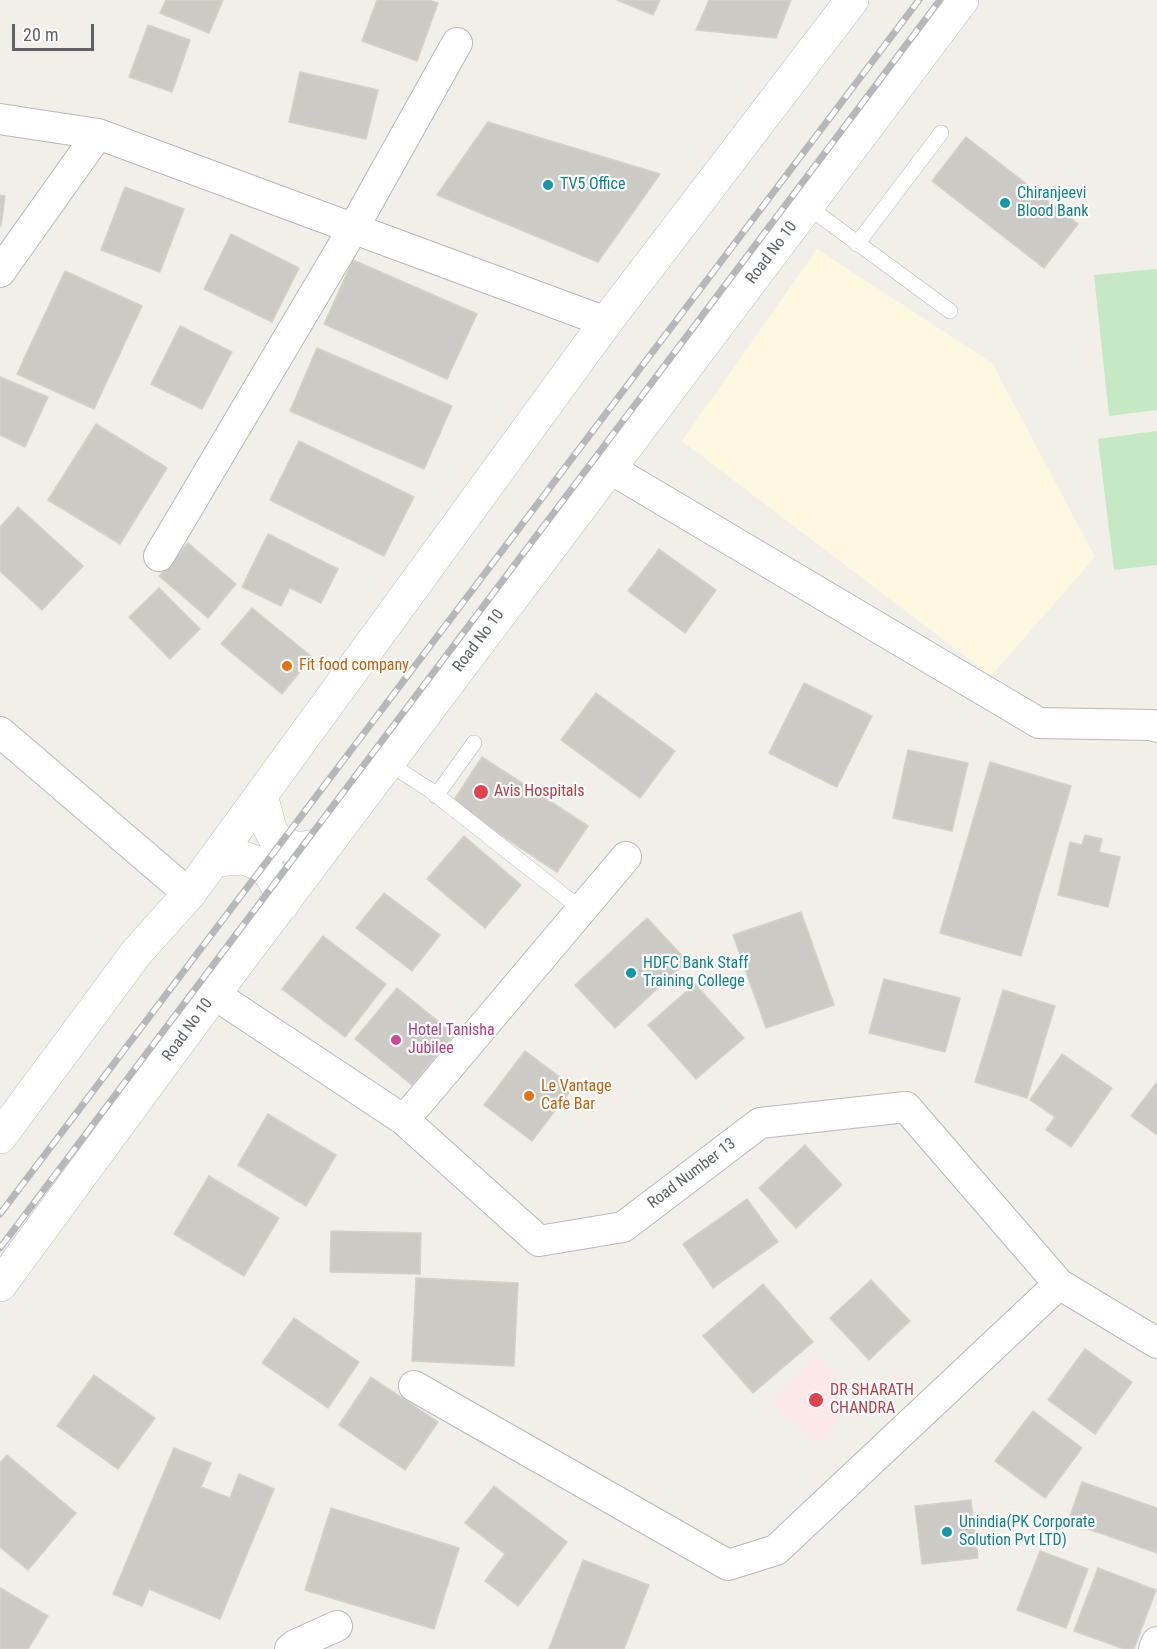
<!DOCTYPE html>
<style>
body{margin:0}
#map{position:relative;width:1157px;height:1649px;overflow:hidden;background:#f1efe8;font-family:"Roboto Condensed",sans-serif}
canvas{display:block}
.scale{position:absolute;left:12px;top:24px;width:82px;height:27px;box-sizing:border-box;border:3px solid #5f6368;border-top:0;padding-left:8px;font-size:18px;line-height:21px;white-space:nowrap;color:#5f6368;-webkit-text-stroke:4px #fff;paint-order:stroke}
</style>
<div id="map">
<canvas width="1157" height="1649"></canvas>
<div class="scale">20 m</div>
</div>
<script>
const ctx = document.querySelector('canvas').getContext('2d');
ctx.lineJoin = 'round';
function fill(path, color) {
  ctx.fillStyle = color;
  ctx.fill(path, 'evenodd');
}
function toPath(rows) {
  const path = new Path2D();
  for (const r of rows) {
    path.moveTo(r[0], r[1]);
    for (let i = 2; i < r.length; i += 2) path.lineTo(r[i], r[i + 1]);
  }
  return path;
}
function strokePath(path, color, width, dash) {
  ctx.strokeStyle = color;
  ctx.lineWidth = width;
  ctx.lineCap = dash ? 'butt' : 'round';
  ctx.setLineDash(dash || []);
  ctx.stroke(path);
}
function write(font, color, halo, rows, align = 'center') {
  ctx.font = font + ' "Roboto Condensed",sans-serif';
  ctx.lineWidth = 4.5;
  ctx.setLineDash([]);
  ctx.textBaseline = 'middle';
  ctx.strokeStyle = halo;
  ctx.fillStyle = color;
  for (const [text, x, y, turn = 0] of rows) {
    ctx.save();
    ctx.translate(x, y);
    ctx.rotate((+turn || 0) * Math.PI / 180);
    ctx.textAlign = isNaN(turn) ? turn : align;
    if (halo) ctx.strokeText(text, 0, 0);
    ctx.fillText(text, 0, 0);
    ctx.restore();
  }
}
const commercial = toPath([
 [817,249,992,363,1095,557,991,676,682,441]
]);
const medical = toPath([
 [814,1357,859,1395,818,1442,773,1404]
]);
const green = toPath([
 [1157,269,1157,410,1109,416,1094,275],
 [1157,431,1157,565,1114,570,1098,439]
]);
const building = toPath([
 [166,0,223,0,209,33,160,13,166,0],
 [377,0,429,0,438,3,417,61,362,41,377,0],
 [617,0,660,0,653,15,617,0],
 [709,0,791,0,776,38,696,30,709,0],
 [148,25,190,40,172,92,129,77,148,25],
 [300,72,378,90,366,139,289,122,300,72],
 [488,122,660,174,598,262,437,195,488,122],
 [966,137,1078,224,1044,268,932,181,966,137],
 [125,187,184,209,160,272,101,250,125,187],
 [0,195,5,196,1,226,0,226,0,195],
 [231,234,299,268,272,322,204,289,231,234],
 [353,260,477,314,447,379,324,324,353,260],
 [65,271,142,306,94,409,17,374,65,271],
 [180,326,232,352,202,409,151,384,180,326],
 [317,348,452,406,424,469,290,411,317,348],
 [0,377,48,397,25,447,0,435,0,377],
 [96,424,167,468,120,544,48,500,96,424],
 [299,441,414,497,384,556,270,500,299,441],
 [18,507,83,566,42,610,0,571,0,527,18,507],
 [268,534,338,569,321,603,290,588,281,606,242,587,268,534],
 [188,543,236,584,208,618,159,576,188,543],
 [659,549,716,590,685,633,628,591,659,549],
 [159,588,200,629,170,659,129,617,159,588],
 [252,608,312,657,282,694,221,644,252,608],
 [804,683,872,716,837,787,769,753,804,683],
 [596,693,675,751,640,798,561,740,596,693],
 [908,750,968,763,952,831,893,818,908,750],
 [482,757,588,826,557,872,452,803,482,757],
 [990,762,1071,786,1021,956,940,933,990,762],
 [1085,835,1102,839,1099,852,1120,857,1108,907,1058,895,1070,842,1082,845,1085,835],
 [464,836,521,885,485,928,427,879,464,836],
 [384,893,440,935,412,971,356,928,384,893],
 [801,912,834,1005,766,1028,733,935,801,912],
 [647,918,687,961,615,1028,575,985,647,918],
 [323,936,386,984,345,1037,282,989,323,936],
 [884,979,960,998,945,1052,869,1033,884,979],
 [695,984,744,1038,696,1079,648,1025,695,984],
 [397,988,454,1034,412,1085,355,1039,397,988],
 [1003,990,1055,1006,1027,1098,975,1082,1003,990],
 [525,1051,573,1087,532,1141,484,1105,525,1051],
 [1062,1054,1112,1088,1071,1147,1046,1130,1055,1117,1030,1100,1062,1054],
 [1157,1082,1157,1135,1131,1116,1157,1082],
 [268,1114,336,1155,306,1206,238,1165,268,1114],
 [805,1145,842,1185,796,1228,759,1188,805,1145],
 [209,1176,279,1218,244,1276,174,1234,209,1176],
 [747,1199,778,1242,713,1288,683,1244,747,1199],
 [331,1231,421,1233,420,1274,330,1272,331,1231],
 [416,1278,518,1283,514,1366,412,1361,416,1278],
 [871,1280,910,1321,869,1360,830,1318,871,1280],
 [763,1284,813,1342,753,1393,703,1336,763,1284],
 [294,1318,359,1362,328,1408,262,1363,294,1318],
 [1085,1349,1132,1382,1095,1434,1048,1400,1085,1349],
 [94,1375,155,1418,118,1469,57,1426,94,1375],
 [371,1377,438,1422,405,1470,339,1425,371,1377],
 [1033,1411,1082,1448,1045,1498,995,1461,1033,1411],
 [174,1448,211,1463,201,1487,230,1498,239,1474,274,1489,220,1619,149,1589,142,1606,113,1594,174,1448],
 [7,1455,76,1513,28,1570,0,1547,0,1463,7,1455],
 [1082,1482,1157,1508,1157,1553,1068,1522,1082,1482],
 [494,1486,567,1542,518,1606,485,1581,505,1554,465,1523,494,1486],
 [971,1500,978,1558,922,1564,915,1506,971,1500],
 [331,1508,459,1548,434,1629,305,1590,331,1508],
 [1040,1551,1088,1569,1066,1628,1017,1610,1040,1551],
 [583,1560,649,1585,624,1649,549,1649,583,1560],
 [1098,1568,1156,1590,1134,1649,1124,1649,1074,1631,1098,1568],
 [0,1588,48,1616,28,1649,0,1649,0,1588]
]);
const service = toPath([
 [807,206,950,311],
 [857,244,941,133],
 [388,763,430,790,581,909],
 [436,796,474,743]
]);
const minor = toPath([
 [0,119,98,134,606,322],
 [0,272,98,134],
 [609,468,1039,723,1152,725,1157,727],
 [159,556,353,229,457,43],
 [0,732,189,894],
 [214,994,404,1120,539,1241,623,1227,760,1123,906,1107,1059,1284,1157,1343],
 [404,1120,626,857],
 [414,1386,728,1565,776,1550,1059,1284],
 [290,1649,295,1645,337,1626],
 [1154,1649,1157,1642]
]);
const secondary = toPath([
 [261,795,270,829,275,838,286,845,295,848,305,848,328,843],
 [214,860,243,858,255,862,270,873,279,889,282,905],
 [0,1137,137,952,189,894,606,322,852,0],
 [0,1285,214,994,962,0]
]);
const rail = toPath([
 [0,1214,919,0],
 [0,1248,940,0]
]);
const markers = [
 [548,185,6,"#0f9aa8"],
 [1005,203,6,"#0f9aa8"],
 [287,666,6,"#e8710a"],
 [481,792,8,"#e0444e"],
 [631,973,6,"#0f9aa8"],
 [396,1040,6,"#d1479c"],
 [529,1096,6,"#e8710a"],
 [816,1400,8,"#e0444e"],
 [947,1532,6,"#0f9aa8"]
];
const cultureNames = [
 ["TV5 Office",560,185],
 ["Chiranjeevi",1017,194],
 ["Blood Bank",1017,212],
 ["HDFC Bank Staff",643,964],
 ["Training College",643,982],
 ["Unindia(PK Corporate",959,1523],
 ["Solution Pvt LTD)",959,1541]
];
const streetNames = [
 ["Road No 10",772,253,-53],
 ["Road No 10",479,641,-53],
 ["Road No 10",188,1030,-54],
 ["Road Number 13",692,1174,-37]
];
const foodNames = [
 ["Fit food company",299,666],
 ["Le Vantage",541,1087],
 ["Cafe Bar",541,1105]
];
const healthNames = [
 ["Avis Hospitals",494,792],
 ["DR SHARATH",830,1391],
 ["CHANDRA",830,1409]
];
const hotelNames = [
 ["Hotel Tanisha",408,1031],
 ["Jubilee",408,1049]
];
fill(commercial, '#fef7e0');
fill(medical, '#fce8e6');
fill(green, '#c5e8c5');
fill(building, '#cccac5');
strokePath(building, '#d6d1c6', 1.5);
strokePath(service, '#b5b8bc', 16);
strokePath(minor, '#b5b8bc', 32);
strokePath(secondary, '#b6babf', 34);
strokePath(service, '#fff', 15);
strokePath(minor, '#fff', 30);
strokePath(secondary, '#fff', 33);
strokePath(rail, '#b6b7b8', 7);
strokePath(rail, '#fff', 4.5, [14]);
for (const [x, y, r, color] of markers) {
  const dot = new Path2D();
  dot.arc(x, y, r, 0, 2 * Math.PI);
  ctx.fillStyle = color;
  ctx.fill(dot);
  strokePath(dot, '#fff', 2);
}
write('16px', '#0d838f', '#fff', cultureNames, 'left');
write('16px', '#5f6368', '#fff', streetNames);
write('16px', '#c56008', '#fff', foodNames, 'left');
write('16px', '#be3a42', '#fff', healthNames, 'left');
write('16px', '#b23c85', '#fff', hotelNames, 'left');
</script>
